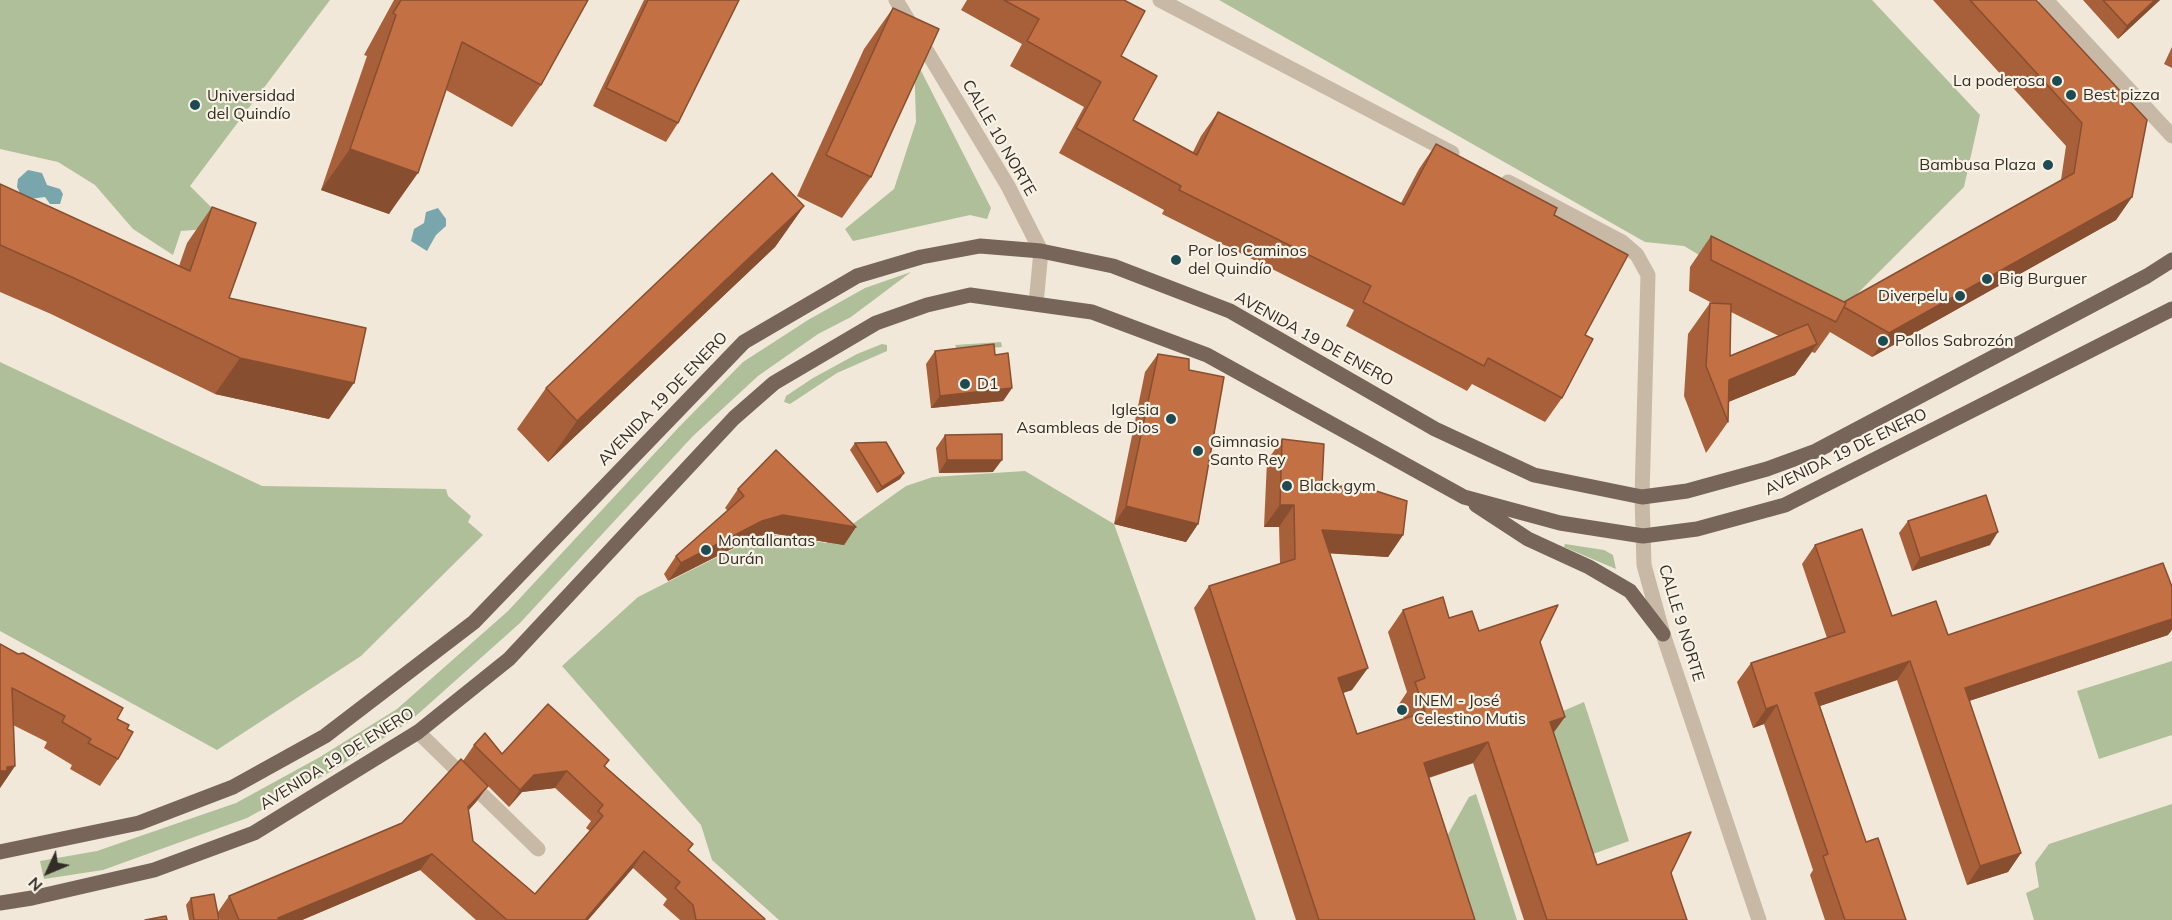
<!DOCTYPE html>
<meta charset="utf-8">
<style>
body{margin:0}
#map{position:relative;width:2172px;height:920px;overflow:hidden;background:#f1e8d9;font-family:Mulish,sans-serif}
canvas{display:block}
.north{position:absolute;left:18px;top:842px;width:60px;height:60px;-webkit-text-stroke:4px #f8f2e5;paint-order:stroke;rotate:226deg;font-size:16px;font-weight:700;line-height:24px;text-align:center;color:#342c27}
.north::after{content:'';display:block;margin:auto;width:21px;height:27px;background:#342c27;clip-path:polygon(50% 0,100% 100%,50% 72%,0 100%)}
</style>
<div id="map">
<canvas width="2172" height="920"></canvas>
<div class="north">N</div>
</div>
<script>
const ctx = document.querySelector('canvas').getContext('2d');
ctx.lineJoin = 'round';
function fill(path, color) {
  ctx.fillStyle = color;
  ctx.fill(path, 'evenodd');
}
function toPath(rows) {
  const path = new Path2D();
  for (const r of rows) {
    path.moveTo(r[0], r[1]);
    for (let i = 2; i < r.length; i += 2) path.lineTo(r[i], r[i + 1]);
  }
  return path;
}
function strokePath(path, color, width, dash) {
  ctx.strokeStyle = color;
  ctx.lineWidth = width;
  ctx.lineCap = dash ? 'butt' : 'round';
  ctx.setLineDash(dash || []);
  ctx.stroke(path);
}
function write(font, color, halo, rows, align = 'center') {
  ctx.font = font + ' Mulish,sans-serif';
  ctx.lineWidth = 4.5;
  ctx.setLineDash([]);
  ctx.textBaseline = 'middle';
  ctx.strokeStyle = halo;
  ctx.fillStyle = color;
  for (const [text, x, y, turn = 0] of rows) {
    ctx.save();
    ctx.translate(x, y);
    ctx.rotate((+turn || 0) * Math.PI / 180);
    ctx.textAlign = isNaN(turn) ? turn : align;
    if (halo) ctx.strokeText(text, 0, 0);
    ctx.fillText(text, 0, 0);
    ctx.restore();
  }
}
const green = toPath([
 [0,0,330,0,190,186,231,227,181,231,173,255,133,229,95,185,58,162,0,149],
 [1219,0,1872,0,1980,115,1964,187,1823,328,1684,246,1645,242],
 [914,57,991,208,987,219,970,215,853,241,845,229,894,189,916,122],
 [911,272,851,317,818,334,758,376,693,436,520,623,409,722,330,772,247,818,103,870,44,879,40,861,97,851,236,803,320,757,397,709,508,611,680,426,743,362,808,320,865,288],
 [1001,342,1002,347,958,351,955,345],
 [882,344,887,345,887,351,837,373,790,404,784,402,786,396,813,378,857,354],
 [0,362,262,486,446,489,448,496,471,516,468,522,483,535,361,656,217,750,0,631],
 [1025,471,1114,524,1256,920,779,920,712,860,701,825,562,666,638,597,749,541,770,534,826,543,906,486,933,477],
 [1565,544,1604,550,1613,555,1616,569,1564,547],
 [2172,661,2172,735,2099,759,2077,691],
 [1584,702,1629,841,1582,858,1545,750,1557,743,1549,717],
 [1476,794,1517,920,1453,920,1433,861,1469,797],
 [2172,804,2172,920,2034,920,2026,893,2039,887,2035,863,2049,844]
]);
const water = toPath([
 [28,170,42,173,47,185,60,189,63,194,60,204,50,204,45,197,30,199,21,195,17,187,18,179],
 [438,208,446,219,446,226,436,235,427,251,411,241,414,229,424,223,426,212]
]);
const minor = toPath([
 [896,0,1008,186,1041,251,1036,304],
 [1160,0,1452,153],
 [2046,0,2172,136],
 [1508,182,1622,242,1637,255,1648,275,1642,497,1644,565,1663,634,1759,920],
 [418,732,538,849]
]);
const major = toPath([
 [1476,505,1528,539,1589,567,1630,591,1663,634],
 [0,852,139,823,233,787,325,736,474,622,744,342,857,276,921,257,980,246,1041,251,1113,266,1230,311,1435,429,1534,475,1642,497,1687,491,1767,469,1816,451,2147,276,2172,260],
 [0,903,32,898,154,870,254,833,418,732,509,659,734,418,774,383,876,323,927,305,970,295,1092,312,1207,355,1464,497,1560,523,1643,536,1697,529,1785,505,2172,309]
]);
const wall = toPath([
 [394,0,588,0,541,85,512,127,446,90,389,214,321,190,367,56,364,55],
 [644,0,739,0,678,123,666,142,593,106],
 [967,0,1124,0,1121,56,1133,120,1193,152,1201,136,1218,112,1401,203,1419,169,1436,144,1554,215,1585,335,1562,398,1545,422,1472,384,1467,391,1346,326,1354,310,1162,214,1164,210,1059,153,1084,107,1010,66,1022,44,961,10],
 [1933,0,2036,0,2132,197,2116,220,1872,357,1830,332,1815,353,1812,352,1795,375,1728,402,1728,422,1706,453,1684,396,1688,334,1710,303,1714,304,1689,291,1690,267,1711,236,1844,302,2061,180,2066,146],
 [1731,312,1779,336,1730,356],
 [2083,0,2160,0,2118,39],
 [893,8,871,177,842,218,797,196,864,49],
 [2172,47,2172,68,2164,64],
 [0,184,179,266,187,243,212,207,229,298,329,419,215,394,51,314,0,292],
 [804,206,775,247,548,462,517,429,546,388],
 [935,351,995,355,1012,388,1003,401,931,408,926,364],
 [1158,354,1189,370,1198,524,1186,542,1114,524,1145,372],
 [945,435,993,472,939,473,936,448],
 [1282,439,1322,485,1403,535,1388,557,1330,553,1352,690,1343,693,1357,734,1404,719,1399,704,1407,692,1388,632,1403,610,1449,618,1479,631,1540,642,1554,733,1597,865,1671,873,1687,920,1524,920,1473,763,1429,778,1475,920,1296,920,1194,608,1209,586,1280,564,1279,527,1264,527,1267,461],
 [855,443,904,473,900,479,877,493,850,450],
 [738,489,856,527,844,545,770,533,749,540,668,581,664,574,676,556,728,511,725,508],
 [1908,521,1990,545,1912,571,1899,533],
 [1815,545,1892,616,1948,635,2168,635,1969,701,2021,853,2008,872,1967,885,1897,680,1820,706,1866,842,1906,920,1825,920,1810,875,1813,870,1764,724,1753,728,1737,682,1751,663,1827,638,1802,564],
 [0,644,117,719,127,729,118,759,100,786,70,769,72,765,44,748,47,742,13,725,15,766,0,788],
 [474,745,502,754,609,760,605,766,693,844,688,850,765,920,680,920,663,905,667,899,633,868,588,920,476,920,420,870,302,920,220,920,218,915,219,920,189,920,186,905,191,898,218,912,229,896,402,823,463,761],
 [488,786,509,807,522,792,555,788,591,821,586,828,590,831,535,894,473,841,468,811,476,802]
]);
const shadedWall = toPath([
 [2155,0,2160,0,2118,39,2127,26],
 [350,149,418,173,389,214,321,190],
 [2132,197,2116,220,1872,357,1889,333],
 [804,206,775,247,548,462,577,421],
 [1817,344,1795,375,1721,405,1729,380],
 [240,358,354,383,329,419,215,394],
 [1012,388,1003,401,931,408,940,396],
 [947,460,1002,460,993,472,939,473],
 [904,473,900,479,877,493,882,487],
 [1280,505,1294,505,1279,527,1264,527],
 [1126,506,1198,524,1186,542,1114,524],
 [783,515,856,527,844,545,770,533,749,540,668,581,681,563,762,521],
 [1322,530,1403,535,1388,557,1307,552],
 [1998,532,1990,545,1912,571,1920,558],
 [2172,619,2172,630,2168,635,1951,707,1965,688],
 [1910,661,1897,680,1802,712,1815,693],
 [1368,668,1352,690,1323,699,1338,678],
 [1777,705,1764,724,1753,728,1766,709],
 [1565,717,1549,739,1550,722],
 [1488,742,1473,763,1408,784,1424,763],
 [15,766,0,788,0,771,7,767],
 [567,771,555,788,522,792,509,807,520,790,534,775],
 [488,786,476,802,456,824,468,807],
 [644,851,633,868,588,920,585,920],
 [2021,853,2008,872,1967,885,1980,866],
 [432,854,420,870,302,920,277,920,278,918]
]);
const building = toPath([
 [401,0,588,0,541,85,462,42,418,173,350,149,396,15,393,13,401,0],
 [648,0,739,0,678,123,606,88,648,0],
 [1004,0,1124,0,1145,11,1121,56,1157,76,1133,120,1197,155,1218,112,1404,205,1436,144,1557,208,1554,215,1628,255,1585,335,1593,339,1562,398,1488,358,1484,366,1363,302,1371,286,1179,190,1181,186,1076,128,1101,82,1027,41,1039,19,1004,0],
 [1970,0,2036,0,2147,120,2132,197,1889,333,1844,307,1846,303,1844,302,2074,173,2082,123,1970,0],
 [2103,0,2155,0,2127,26,2103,0],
 [893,8,939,29,871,177,826,155,893,8],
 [772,173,804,206,577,421,546,388,772,173],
 [0,184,190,271,212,207,256,223,229,298,366,328,354,383,240,358,76,279,0,245,0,184],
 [1711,236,1846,303,1836,322,1711,260,1711,236],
 [1710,303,1731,304,1730,356,1808,324,1817,344,1729,380,1728,422,1706,366,1710,303],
 [994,344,995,355,1008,353,1012,388,940,396,935,351,994,344],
 [1158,354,1189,359,1189,370,1224,377,1198,524,1126,506,1158,354],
 [1002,434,1002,460,947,460,945,435,1002,434],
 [1282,439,1324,444,1322,485,1367,488,1407,501,1403,535,1322,530,1368,668,1338,678,1357,734,1425,712,1415,682,1425,678,1403,610,1443,597,1449,618,1472,611,1479,631,1558,605,1540,642,1565,717,1550,722,1597,865,1691,832,1671,873,1687,920,1547,920,1488,742,1424,763,1475,920,1319,920,1209,586,1295,559,1294,505,1280,505,1282,439],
 [886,442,904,473,882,487,855,443,886,442],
 [776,450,856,527,783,515,762,521,681,563,676,556,744,496,738,489,776,450],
 [1986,495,1998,532,1920,558,1908,521,1986,495],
 [1862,529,1892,616,1936,601,1948,635,2163,563,2172,587,2172,619,1965,688,2021,853,1980,866,1910,661,1815,693,1866,842,1878,838,1906,920,1845,920,1823,856,1828,854,1777,705,1766,709,1751,663,1845,632,1815,545,1862,529],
 [0,644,18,654,23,653,123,708,117,719,129,725,127,729,133,732,118,759,88,743,91,739,62,722,65,716,12,688,15,766,7,767,7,771,0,771,0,644],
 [548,704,609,760,604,766,693,844,688,850,765,919,764,920,696,920,693,905,675,888,680,882,644,851,585,920,507,920,432,854,278,918,279,920,239,920,229,896,402,823,461,759,488,786,468,807,473,841,535,894,603,816,598,811,603,805,567,771,534,775,520,790,474,745,485,733,502,754,548,704],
 [214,894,219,920,194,920,191,898,214,894],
 [166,916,167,920,145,920,166,916]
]);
const markers = [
 [2057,81,6,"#1d4b54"],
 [2071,95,6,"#1d4b54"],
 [195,105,6,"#1d4b54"],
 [2048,165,6,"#1d4b54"],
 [1176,260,6,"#1d4b54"],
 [1987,279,6,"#1d4b54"],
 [1960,296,6,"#1d4b54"],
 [1883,341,6,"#1d4b54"],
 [965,384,6,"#1d4b54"],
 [1171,419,6,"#1d4b54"],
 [1198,451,6,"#1d4b54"],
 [1287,486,6,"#1d4b54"],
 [706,550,6,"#1d4b54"],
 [1402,710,6,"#1d4b54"]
];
const poiNames = [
 ["La poderosa",2045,81,"right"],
 ["Best pizza",2083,95],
 ["Universidad",207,96],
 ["del Quindío",207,114],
 ["Bambusa Plaza",2036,165,"right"],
 ["Por los Caminos",1188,251],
 ["del Quindío",1188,269],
 ["Big Burguer",1999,279],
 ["Diverpelu",1948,296,"right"],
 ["Pollos Sabrozón",1895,341],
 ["D1",977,384],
 ["Iglesia",1159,410,"right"],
 ["Asambleas de Dios",1159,428,"right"],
 ["Gimnasio",1210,442],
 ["Santo Rey",1210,460],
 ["Black gym",1299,486],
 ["Montallantas",718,541],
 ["Durán",718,559],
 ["INEM - José",1414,701],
 ["Celestino Mutis",1414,719]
];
const streetNames = [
 ["CALLE 10 NORTE",999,138,60],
 ["AVENIDA 19 DE ENERO",1314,339,29],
 ["AVENIDA 19 DE ENERO",663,399,-46],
 ["AVENIDA 19 DE ENERO",1846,452,-26],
 ["CALLE 9 NORTE",1681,623,73],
 ["AVENIDA 19 DE ENERO",337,759,-32]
];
fill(green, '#afbf9a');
fill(water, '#79a6ad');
strokePath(minor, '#c8b9a6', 15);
strokePath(major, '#766558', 15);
fill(wall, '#a8603b');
fill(shadedWall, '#884e30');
fill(building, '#c37045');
strokePath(building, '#884e30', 1.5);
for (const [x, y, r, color] of markers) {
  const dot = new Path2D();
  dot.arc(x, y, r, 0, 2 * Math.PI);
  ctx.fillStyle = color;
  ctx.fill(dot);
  strokePath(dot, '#f8f2e5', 2);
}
write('16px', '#342c27', '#f8f2e5', poiNames, 'left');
write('16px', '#342c27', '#f8f2e5', streetNames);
</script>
